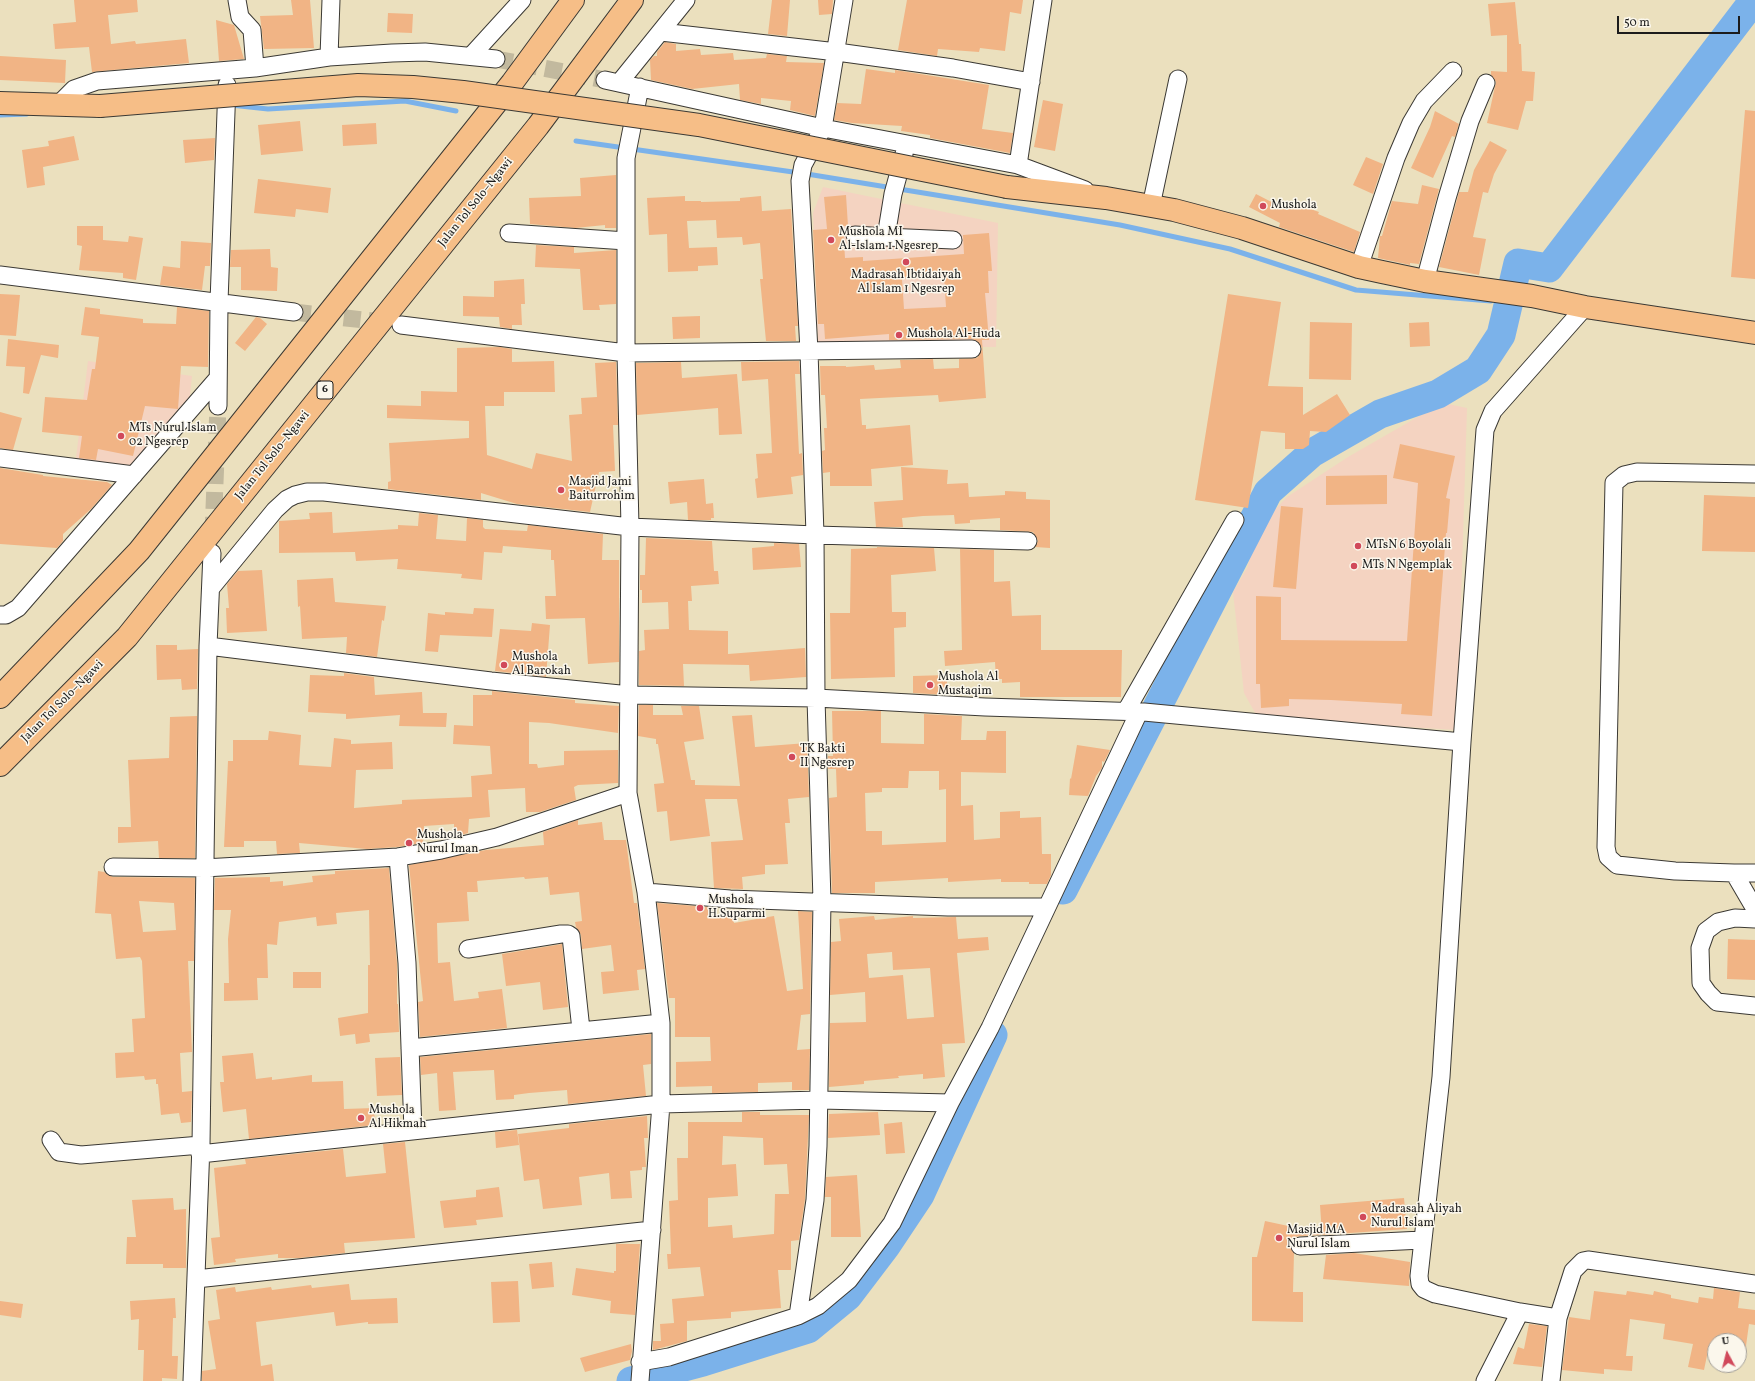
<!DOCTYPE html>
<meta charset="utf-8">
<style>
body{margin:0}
#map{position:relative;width:1755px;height:1381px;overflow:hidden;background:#ebe0be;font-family:Vollkorn,serif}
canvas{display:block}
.north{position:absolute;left:1707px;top:1333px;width:40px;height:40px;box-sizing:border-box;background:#fbf7ec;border:1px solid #a29f99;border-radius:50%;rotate:353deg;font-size:11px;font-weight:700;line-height:16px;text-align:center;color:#1c1c1c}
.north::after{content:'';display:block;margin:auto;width:14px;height:18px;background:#d1495b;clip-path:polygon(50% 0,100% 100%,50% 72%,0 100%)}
.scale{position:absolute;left:1617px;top:16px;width:123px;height:18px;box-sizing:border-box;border:2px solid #1c1c1c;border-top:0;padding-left:5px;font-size:12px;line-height:14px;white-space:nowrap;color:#1c1c1c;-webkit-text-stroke:3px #fbf7ec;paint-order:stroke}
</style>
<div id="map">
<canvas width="1755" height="1381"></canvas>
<div class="north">U</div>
<div class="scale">50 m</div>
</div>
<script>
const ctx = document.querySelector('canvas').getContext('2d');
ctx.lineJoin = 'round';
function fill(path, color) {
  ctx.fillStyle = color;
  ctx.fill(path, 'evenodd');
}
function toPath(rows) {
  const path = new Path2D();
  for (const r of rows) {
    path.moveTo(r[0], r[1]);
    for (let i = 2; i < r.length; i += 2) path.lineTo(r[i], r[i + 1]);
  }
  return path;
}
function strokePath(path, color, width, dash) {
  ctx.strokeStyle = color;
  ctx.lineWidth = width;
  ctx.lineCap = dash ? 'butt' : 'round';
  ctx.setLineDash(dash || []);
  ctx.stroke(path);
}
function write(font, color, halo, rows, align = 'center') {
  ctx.font = font + ' Vollkorn,serif';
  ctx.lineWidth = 3;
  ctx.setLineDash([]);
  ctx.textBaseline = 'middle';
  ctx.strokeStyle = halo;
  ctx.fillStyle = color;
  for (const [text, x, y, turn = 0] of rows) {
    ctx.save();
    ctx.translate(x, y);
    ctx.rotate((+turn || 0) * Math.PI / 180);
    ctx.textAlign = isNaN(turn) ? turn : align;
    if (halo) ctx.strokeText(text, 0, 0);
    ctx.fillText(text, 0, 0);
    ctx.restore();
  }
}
const built = toPath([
 [823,187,998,223,996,347,818,346,813,213],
 [88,361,192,376,189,406,133,472,75,466],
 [1448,404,1467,408,1457,730,1258,718,1244,693,1233,592,1247,568,1260,525,1287,497,1348,457,1421,415]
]);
const stream = toPath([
 [231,105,268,109,405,101,456,111],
 [0,115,27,114],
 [576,141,807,174,1120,225,1230,249,1356,290,1491,301]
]);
const river = toPath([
 [1063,890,1268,492,1312,453,1380,414,1438,394,1478,370,1501,335,1518,263,1549,268,1754,0],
 [631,1381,703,1362,808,1329,848,1296,886,1246,920,1195,993,1035]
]);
const building = toPath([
 [74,0,137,0,138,12,108,15,111,44,135,41,136,44,186,39,189,63,92,72,89,47,55,49,53,24,76,22],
 [291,0,310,0,314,48,264,49,260,16,293,15],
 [772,0,790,0,787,36,768,34],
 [818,0,833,0,832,14,819,15],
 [907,0,1023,0,1021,14,1010,12,1005,51,980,48,979,52,938,49,937,56,898,50],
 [1515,2,1519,44,1521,44,1522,71,1535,72,1533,101,1526,101,1518,130,1487,123,1496,82,1491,75,1491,71,1507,72,1507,35,1491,36,1488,4],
 [388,13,413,14,412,33,387,32],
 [216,20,234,25,244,59,219,61],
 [665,42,676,44,676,51,700,49,701,55,733,53,734,60,766,58,767,54,787,56,786,62,824,63,815,116,790,110,791,101,761,98,761,104,740,100,739,84,692,89,651,80,650,60,654,56,657,56,657,52],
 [0,56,66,60,65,83,0,80],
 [866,69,895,73,895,70,989,85,982,129,1013,133,1010,153,930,138,930,135,901,131,902,126,852,123,834,120,837,103,861,104],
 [1043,100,1063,104,1055,151,1034,147],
 [1745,110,1755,111,1755,279,1731,277],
 [1435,111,1459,124,1455,137,1452,136,1433,178,1411,168,1430,127],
 [300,121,303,151,261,155,258,125],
 [376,123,377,144,343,146,342,125],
 [74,136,79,160,43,167,45,185,27,188,22,150,49,146,48,141],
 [215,138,214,160,185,163,183,140],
 [1490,141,1507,150,1494,174,1488,193,1483,192,1473,237,1486,239,1479,275,1439,267,1459,192,1468,192,1474,170],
 [1366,157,1383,164,1373,194,1353,185],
 [616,175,616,228,605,228,605,225,575,228,530,224,529,198,581,196,580,178],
 [258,179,331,188,328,213,296,209,295,217,254,213],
 [1422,185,1439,189,1419,264,1410,263,1410,265,1378,258,1380,236,1382,236,1392,201,1418,204],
 [1256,194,1285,209,1288,201,1319,212,1318,214,1360,232,1354,252,1279,227,1280,223,1249,207],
 [846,195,848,226,843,226,845,258,863,257,863,261,964,254,963,235,989,233,992,271,988,271,989,293,985,293,989,340,982,340,986,398,939,402,938,395,860,399,862,425,866,425,866,429,910,425,913,465,871,469,872,486,830,486,830,472,823,473,822,451,825,450,824,428,827,428,825,395,821,395,820,366,846,366,846,367,874,365,875,370,901,368,900,360,933,359,934,369,959,368,959,359,977,358,982,349,980,344,972,339,889,340,889,334,825,339,824,324,818,324,813,230,827,229,824,197],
 [944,276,946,307,904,309,902,279],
 [685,196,685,201,701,201,701,202,740,201,740,198,761,196,762,211,791,209,798,326,795,326,796,341,766,341,760,279,763,279,760,243,743,245,742,237,717,238,716,220,687,221,689,248,717,247,718,265,698,266,698,271,668,272,667,234,649,235,647,198],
 [77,226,103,226,103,240,128,242,129,236,143,238,136,280,123,278,123,273,79,270,82,246,77,245],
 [181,241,211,243,210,266,205,266,202,290,160,285,163,266,180,268],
 [536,245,574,247,574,253,616,250,616,304,599,305,600,310,583,310,580,269,535,267],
 [270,249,271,267,278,268,277,291,241,290,241,267,230,267,231,250],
 [524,279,525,304,521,304,522,325,512,325,512,329,500,327,499,317,463,316,463,296,494,297,494,281],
 [0,294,20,295,16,336,0,335],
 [1228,294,1281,302,1268,386,1303,387,1303,415,1337,394,1350,415,1326,432,1310,431,1309,445,1303,449,1285,449,1285,433,1261,431,1248,508,1195,500],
 [85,307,100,309,100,314,143,319,143,323,176,324,177,307,209,311,208,367,181,366,178,409,145,406,133,456,98,449,96,460,79,458,82,436,42,432,45,397,87,400,92,369,95,369,99,337,81,335],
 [700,316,700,338,673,339,672,317],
 [256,317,260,318,267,324,245,351,235,343],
 [1310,322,1352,323,1351,380,1309,379],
 [1429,322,1430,346,1410,347,1409,323],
 [8,339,59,345,58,358,41,355,29,394,23,393,25,367,6,366],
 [500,347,512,349,512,362,554,361,555,392,504,392,504,406,485,406,487,455,532,469,536,453,572,461,569,415,582,414,581,398,597,397,595,363,616,362,618,425,613,425,615,471,599,472,590,512,517,504,481,493,481,500,388,489,388,482,391,481,389,443,469,438,469,421,387,418,387,405,421,406,421,391,457,392,457,348],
 [799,361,800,374,795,374,799,454,802,453,803,475,791,477,793,494,757,498,755,479,758,478,756,454,772,453,768,379,742,381,741,362],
 [681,362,682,378,737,374,742,434,719,435,718,408,637,415,636,363],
 [0,412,22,418,13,450,0,448],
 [1400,444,1455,456,1446,498,1450,499,1447,533,1446,533,1432,716,1401,714,1402,704,1331,700,1289,699,1289,706,1261,708,1260,684,1256,684,1256,596,1281,597,1281,640,1407,641,1418,483,1393,478],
 [901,467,948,470,947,484,968,483,969,497,1005,495,1005,491,1026,492,1026,499,1050,500,1050,548,1035,547,1038,541,1033,532,1000,530,1000,518,970,520,970,523,955,524,954,515,923,516,902,518,903,527,876,527,874,502,903,500],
 [0,468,43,475,43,476,107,482,112,485,91,509,63,534,63,541,57,548,0,544],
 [1387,475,1387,504,1326,505,1326,476],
 [704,479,706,504,713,503,714,518,711,518,711,520,688,520,687,502,670,504,668,482],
 [1704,495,1755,497,1755,552,1702,551],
 [1281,506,1303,508,1296,589,1273,587],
 [332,512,333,533,398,529,398,525,418,526,419,513,438,515,436,539,466,541,467,518,483,520,483,527,485,529,527,531,528,525,603,534,602,560,619,560,619,662,588,664,585,618,546,619,545,596,556,596,554,560,551,560,551,550,503,546,502,553,484,552,482,580,461,578,462,574,397,569,398,559,356,561,355,552,279,553,279,521,310,519,309,513],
 [646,538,712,541,714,571,718,571,719,584,691,586,692,601,688,601,689,630,728,631,728,654,805,648,806,677,750,681,749,665,683,664,684,686,639,685,639,651,645,650,644,630,669,629,668,602,642,603,642,590,640,590,640,575,645,575],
 [774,543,799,544,801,567,753,570,752,548,774,546],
 [877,547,934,548,936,571,891,575,892,612,906,612,906,627,894,628,895,677,831,679,830,613,850,613,851,549,877,548],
 [960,549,994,550,994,582,1010,581,1012,616,1041,615,1041,650,1122,650,1121,697,1020,697,1020,682,1002,683,1002,679,996,679,995,662,945,666,944,651,962,650],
 [262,570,267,631,227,633,226,608,229,608,227,584,238,571],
 [333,578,335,602,386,606,384,621,382,620,377,657,346,653,347,637,302,639,300,606,298,607,297,580],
 [474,608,494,609,492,637,440,635,438,652,425,651,428,613,445,615,445,612,473,614],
 [532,623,550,625,546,677,495,671,500,629,531,631],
 [156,645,177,645,177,650,198,649,197,689,182,690,181,679,157,680],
 [344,673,374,677,375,695,422,692,423,713,447,713,446,727,399,726,400,715,346,719,346,714,308,712,310,675,344,676],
 [947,675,947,695,913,693,913,676],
 [492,691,575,700,575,703,619,706,618,733,549,723,529,722,529,764,537,764,538,768,564,765,564,751,618,750,618,783,578,785,574,787,576,800,540,812,526,812,525,788,488,790,490,817,469,819,468,833,454,837,454,824,424,826,423,843,397,847,367,849,299,843,300,853,277,854,276,841,244,841,244,847,224,847,228,761,233,761,233,740,268,740,269,731,301,735,299,765,331,767,334,738,351,740,351,744,392,742,393,769,356,770,354,808,402,804,402,800,472,797,471,776,492,774,490,746,453,744,454,725,473,726,473,695,492,695],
 [639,705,653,705,653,715,683,715,681,706,699,706,704,739,684,742,691,780,695,780,695,785,740,786,732,716,752,715,755,747,807,743,809,797,788,799,790,823,785,823,788,864,765,865,765,874,742,877,743,889,714,888,711,842,743,840,737,799,705,799,710,836,670,841,667,811,657,812,654,784,664,783,658,744,656,744,656,739,638,736],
 [832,711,881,711,881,743,924,744,924,714,962,716,961,740,986,740,987,731,1006,731,1006,773,961,772,961,806,973,805,974,840,1000,838,1000,812,1020,811,1020,818,1041,817,1042,854,1051,854,1051,875,1047,884,1029,884,1029,882,1001,882,1001,879,948,882,948,878,875,882,875,893,832,893,829,798,837,797,836,769,828,769,828,756,833,756],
 [909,771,939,771,939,790,946,789,946,842,882,845,882,831,866,831,865,793,882,792,882,788,908,788],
 [197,716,195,858,159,858,158,841,118,843,118,827,131,827,128,760,169,758,170,717],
 [1077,745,1110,750,1104,762,1102,761,1102,768,1096,776,1088,796,1069,795,1070,778,1071,779],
 [578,820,578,825,602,822,604,840,626,840,634,903,637,903,645,969,637,970,639,990,603,994,601,972,614,971,611,945,582,949,581,935,576,927,575,922,582,921,579,892,550,895,548,877,525,879,524,877,477,881,478,892,467,892,469,921,437,923,438,963,450,962,454,1001,479,998,478,992,502,989,507,1028,420,1037,418,1002,423,1001,409,865,486,850,544,845,543,832],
 [389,868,397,964,397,1004,398,1004,399,1032,369,1034,370,1042,356,1044,355,1034,340,1036,338,1018,368,1013,368,965,370,965,369,910,336,913,337,924,317,926,316,917,279,922,277,945,267,944,268,978,257,978,258,1000,224,1001,224,983,229,983,228,939,231,910,214,910,215,878,270,877,270,882,283,881,283,886,313,882,312,876,335,874,335,871],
 [98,871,104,872,113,877,195,878,194,961,188,961,192,1052,180,1053,182,1092,192,1091,191,1122,181,1123,179,1113,161,1115,158,1084,156,1084,156,1079,145,1080,144,1076,116,1078,115,1053,134,1052,132,1019,145,1018,142,961,140,957,116,959,111,914,95,913],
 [139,901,174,903,176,930,143,932],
 [657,903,710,907,710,917,733,914,734,923,774,916,787,991,803,989,798,911,812,912,810,1014,801,1015,797,1050,810,1049,809,1090,792,1090,792,1082,758,1083,758,1092,712,1093,712,1086,676,1087,676,1062,711,1061,710,1037,675,1037,675,998,669,998],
 [874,916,875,920,913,916,913,918,956,917,958,939,988,937,989,950,957,953,965,1043,942,1044,945,1077,923,1079,923,1074,898,1076,899,1078,864,1081,864,1084,829,1087,830,1023,866,1022,865,992,830,995,831,942,841,941,839,919],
 [892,952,893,970,930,968,934,1017,907,1019,903,975,869,978,867,954],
 [1728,939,1755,940,1755,980,1727,979],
 [562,944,568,1007,543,1010,540,982,506,986,502,954],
 [293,972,321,972,321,988,293,988],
 [651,1034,651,1064,643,1065,646,1096,568,1104,567,1090,529,1093,514,1095,514,1099,496,1100,494,1070,453,1072,456,1110,439,1111,437,1073,421,1075,420,1057],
 [253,1053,256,1079,272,1077,272,1080,312,1075,312,1082,343,1081,344,1109,374,1108,375,1125,249,1139,246,1109,223,1112,220,1082,224,1082,222,1056],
 [400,1057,402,1095,377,1096,375,1058],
 [742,1112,760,1112,760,1115,809,1115,805,1199,799,1240,791,1241,791,1270,778,1270,781,1308,731,1312,731,1318,687,1321,687,1341,653,1350,653,1341,661,1341,660,1324,674,1323,672,1299,704,1296,700,1267,668,1269,667,1254,671,1254,669,1201,678,1200,677,1158,688,1158,688,1122,742,1122],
 [723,1136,763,1138,764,1165,787,1164,789,1194,775,1194,774,1234,733,1238,732,1225,708,1227,708,1198,738,1196,736,1164,722,1165],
 [878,1112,880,1135,828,1138,829,1114],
 [647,1116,648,1138,644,1138,646,1167,642,1167,642,1170,630,1171,632,1198,611,1199,609,1173,579,1177,582,1205,543,1209,539,1179,524,1181,518,1134,569,1128,569,1124],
 [902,1122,905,1153,886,1154,884,1124],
 [517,1130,519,1145,496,1148,495,1132],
 [405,1142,415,1238,344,1243,345,1253,299,1258,278,1258,278,1254,235,1259,236,1262,214,1265,211,1238,220,1237,214,1168,246,1164,245,1159,343,1149,346,1177,386,1173,383,1144],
 [857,1175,861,1237,831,1237,831,1197,825,1197,826,1177],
 [499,1187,503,1217,476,1220,477,1225,444,1228,440,1201,476,1197,476,1190],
 [173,1198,174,1210,186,1209,186,1268,163,1268,163,1264,126,1264,127,1237,136,1237,132,1200],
 [1404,1198,1407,1229,1322,1235,1320,1205],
 [1265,1221,1321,1233,1321,1235,1300,1236,1291,1238,1290,1247,1294,1253,1293,1292,1303,1292,1303,1322,1252,1321,1252,1257,1257,1257],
 [616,1244,640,1244,635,1315,610,1313,611,1301,572,1295,576,1268,614,1273,614,1271,616,1271],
 [1354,1253,1410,1262,1409,1286,1323,1279,1326,1255],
 [552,1262,554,1287,532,1289,529,1264],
 [518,1281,520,1322,493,1323,491,1282],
 [349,1284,351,1300,397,1298,398,1323,368,1324,368,1322,336,1326,334,1312,256,1322,261,1366,272,1364,274,1381,202,1381,202,1371,216,1369,208,1321,220,1319,216,1290,235,1287,236,1292,271,1287,272,1290,311,1285,312,1288],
 [1714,1288,1740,1292,1738,1308,1755,1310,1755,1325,1749,1324,1745,1353,1739,1352,1739,1341,1715,1341,1715,1347,1709,1346,1704,1370,1688,1367,1693,1344,1663,1339,1665,1324,1630,1319,1626,1356,1633,1356,1632,1371,1604,1369,1604,1374,1562,1370,1569,1317,1590,1320,1594,1291,1626,1295,1627,1291,1653,1295,1654,1291,1671,1295,1671,1298,1698,1303,1699,1297,1713,1299],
 [175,1298,176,1318,173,1318,172,1356,178,1356,177,1379,162,1378,162,1381,143,1381,144,1350,138,1350,139,1319,131,1320,130,1301],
 [0,1301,23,1304,21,1318,0,1315],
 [1529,1324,1547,1326,1542,1367,1513,1364,1518,1347,1524,1349],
 [631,1344,632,1351,630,1360,585,1372,580,1358]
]);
const minorTunnel = toPath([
 [496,59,605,80],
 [294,312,390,323],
 [213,534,218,406]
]);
const minor = toPath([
 [237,0,240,17,252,30,255,68],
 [661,32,837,52,953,68,1031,82],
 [471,56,522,0],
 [329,57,331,0],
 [605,80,823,128,1018,165,1085,190],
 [619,83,686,0],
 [57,106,74,89,97,81,255,68,329,57,392,53,425,52,496,59],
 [904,154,893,194,886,237,953,240],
 [1018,165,1043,0],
 [1151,206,1178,79],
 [509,233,626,241],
 [855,235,886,237],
 [1359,267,1396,158,1411,123,1424,101,1453,71],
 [0,275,294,312],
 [1425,281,1447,198,1470,121,1486,83],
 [401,325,626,353,972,349],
 [218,406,219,302,227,85],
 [0,458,134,475],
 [1755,474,1637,472,1624,475,1614,483,1606,847,1608,857,1617,865,1675,871,1734,873,1755,909],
 [211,588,275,510,287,499,295,495,307,492,324,492,630,527,815,535,1028,541],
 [0,615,6,615,18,608,218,378],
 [208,646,491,681,630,695,816,698,985,707,1144,712,1462,742],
 [1126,711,1235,520],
 [398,857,407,963,413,1131],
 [113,867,204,868,398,857,441,850,497,837,628,793],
 [1734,873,1755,873],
 [646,892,730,899,948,907,1047,907],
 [1755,919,1735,918,1718,922,1706,931,1700,948,1701,983,1708,993,1717,1002,1755,1006],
 [468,949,561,934,568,934,571,936,581,1030],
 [410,1048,661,1023],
 [51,1140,59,1152,81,1155,201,1145],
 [200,1154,661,1104,820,1100,950,1103],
 [1300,1246,1422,1240],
 [196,1279,652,1230],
 [1520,1312,1435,1294,1424,1289,1420,1284,1419,1276,1441,1077,1462,742,1485,430,1493,411,1585,307],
 [798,1316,815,1200,818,1146,822,901,816,698,815,535,809,351,800,181,803,165,823,128,844,0],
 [1558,1318,1573,1271,1583,1261,1588,1260,1755,1284],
 [640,1362,669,1357,798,1316,818,1306,849,1280,892,1223,950,1103,990,1028,1139,712],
 [192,1381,201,1145,208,646,212,553],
 [640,1381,661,1104,661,1023,646,892,628,793,630,527,626,353,626,158,640,87],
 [1485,1381,1520,1312,1558,1318,1551,1381]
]);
const major = toPath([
 [0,103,100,106],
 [1007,187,1106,198,1174,210,1242,228,1359,267,1382,272,1425,281,1532,296,1585,307,1755,333]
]);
const highway = toPath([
 [0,697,139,551,512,83,573,0],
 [0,765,127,637,538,126,632,0]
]);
const majorBridge = toPath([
 [100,106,358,85,413,87,463,92,699,125,1007,187]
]);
const markers = [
 [1263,206,4,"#d1495b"],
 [831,240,4,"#d1495b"],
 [906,262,4,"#d1495b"],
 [899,335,4,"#d1495b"],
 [121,436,4,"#d1495b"],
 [561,490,4,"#d1495b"],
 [1358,546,4,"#d1495b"],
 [1354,566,4,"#d1495b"],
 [504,665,4,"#d1495b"],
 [930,685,4,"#d1495b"],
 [792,757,4,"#d1495b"],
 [409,843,4,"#d1495b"],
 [700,908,4,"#d1495b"],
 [361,1118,4,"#d1495b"],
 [1363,1217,4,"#d1495b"],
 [1279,1238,4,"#d1495b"]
];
const shields = [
 [325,390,16]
];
const shieldNames = [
 ["6",325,390]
];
const streetNames = [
 ["Jalan Tol Solo–Ngawi",476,203,-51],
 ["Jalan Tol Solo–Ngawi",273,456,-51],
 ["Jalan Tol Solo–Ngawi",63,702,-45]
];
const poiNames = [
 ["Mushola",1271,206],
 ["Mushola MI",839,233],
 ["Al-Islam 1 Ngesrep",839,247],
 ["Madrasah Ibtidaiyah",906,276,"center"],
 ["Al Islam 1 Ngesrep",906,290,"center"],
 ["Mushola Al-Huda",907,335],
 ["MTs Nurul Islam",129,429],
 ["02 Ngesrep",129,443],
 ["Masjid Jami",569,483],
 ["Baiturrohim",569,497],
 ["MTsN 6 Boyolali",1366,546],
 ["MTs N Ngemplak",1362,566],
 ["Mushola",512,658],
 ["Al Barokah",512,672],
 ["Mushola Al",938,678],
 ["Mustaqim",938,692],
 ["TK Bakti",800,750],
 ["II Ngesrep",800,764],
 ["Mushola",417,836],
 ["Nurul Iman",417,850],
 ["Mushola",708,901],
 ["H.Suparmi",708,915],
 ["Mushola",369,1111],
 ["Al Hikmah",369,1125],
 ["Madrasah Aliyah",1371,1210],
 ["Nurul Islam",1371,1224],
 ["Masjid MA",1287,1231],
 ["Nurul Islam",1287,1245]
];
fill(built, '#f4d3c1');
strokePath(stream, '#7bb2ea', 5);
strokePath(river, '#7bb2ea', 29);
fill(building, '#f1b485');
strokePath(minorTunnel, '#c2b99e', 17, [17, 8]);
strokePath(minor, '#3b3934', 19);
strokePath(major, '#3b3934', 24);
strokePath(highway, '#3b3934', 24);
strokePath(minor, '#fff', 17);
strokePath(major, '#f6be87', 22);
strokePath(highway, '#f6be87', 22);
strokePath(majorBridge, '#3b3934', 24, []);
strokePath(majorBridge, '#f6be87', 22);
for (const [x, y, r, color] of markers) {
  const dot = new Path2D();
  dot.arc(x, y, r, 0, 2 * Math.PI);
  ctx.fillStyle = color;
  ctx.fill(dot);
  strokePath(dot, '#fbf7ec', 1.5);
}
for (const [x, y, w] of shields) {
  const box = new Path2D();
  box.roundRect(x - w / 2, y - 9, w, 18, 3);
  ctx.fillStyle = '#fbf7ec';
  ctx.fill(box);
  strokePath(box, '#1c1c1c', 1);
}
write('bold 11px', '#1c1c1c', null, shieldNames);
write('12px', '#1c1c1c', '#fbf7ec', streetNames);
write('12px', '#1c1c1c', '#fbf7ec', poiNames, 'left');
</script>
